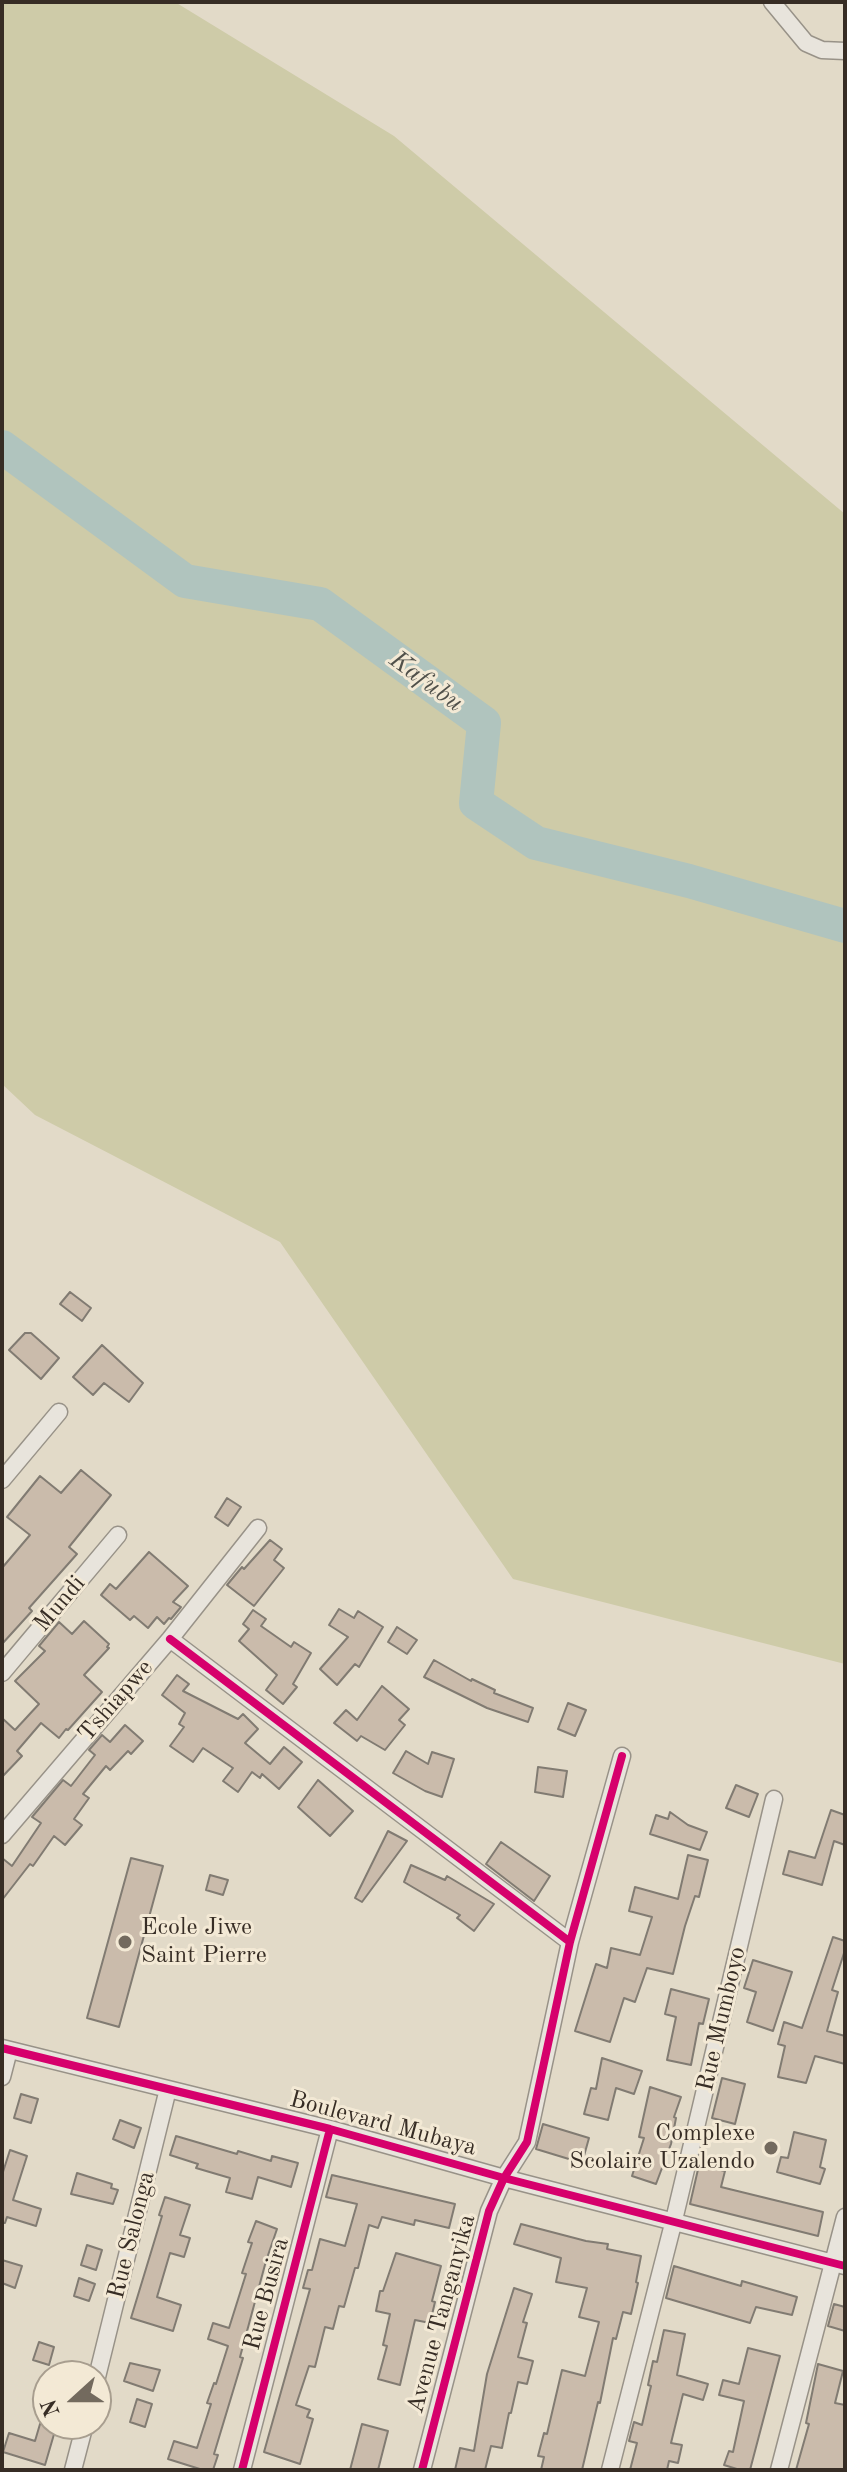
<!DOCTYPE html>
<style>
body{margin:0}
#map{position:relative;width:847px;height:2472px;overflow:hidden;background:#e2dac8;font-family:"Old Standard TT",serif}
canvas{display:block}
.frame{position:absolute;inset:0;border:4px solid #372d25;pointer-events:none}
.north{position:absolute;left:32px;top:2360px;width:80px;height:80px;box-sizing:border-box;background:#f3e9d5;border:2px solid #a89e8f;border-radius:50%;rotate:249deg;font-size:22px;font-weight:700;line-height:32px;text-align:center;color:#372d25}
.north::after{content:'';display:block;margin:auto;width:28px;height:36px;background:#736a5e;clip-path:polygon(50% 0,100% 100%,50% 72%,0 100%)}
</style>
<div id="map">
<canvas width="847" height="2472"></canvas>
<div class="frame"></div>
<div class="north">N</div>
</div>
<script>
const ctx = document.querySelector('canvas').getContext('2d');
ctx.lineJoin = 'round';
function fill(path, color) {
  ctx.fillStyle = color;
  ctx.fill(path, 'evenodd');
}
function toPath(rows) {
  const path = new Path2D();
  for (const r of rows) {
    path.moveTo(r[0], r[1]);
    for (let i = 2; i < r.length; i += 2) path.lineTo(r[i], r[i + 1]);
  }
  return path;
}
function strokePath(path, color, width, dash) {
  ctx.strokeStyle = color;
  ctx.lineWidth = width;
  ctx.lineCap = dash ? 'butt' : 'round';
  ctx.setLineDash(dash || []);
  ctx.stroke(path);
}
function write(font, color, halo, rows, align = 'center') {
  ctx.font = font + ' "Old Standard TT",serif';
  ctx.lineWidth = 6;
  ctx.setLineDash([]);
  ctx.textBaseline = 'middle';
  ctx.strokeStyle = halo;
  ctx.fillStyle = color;
  for (const [text, x, y, turn = 0] of rows) {
    ctx.save();
    ctx.translate(x, y);
    ctx.rotate((+turn || 0) * Math.PI / 180);
    ctx.textAlign = isNaN(turn) ? turn : align;
    if (halo) ctx.strokeText(text, 0, 0);
    ctx.fillText(text, 0, 0);
    ctx.restore();
  }
}
const green = toPath([
 [2,2,175,2,394,136,845,514,845,1664,513,1579,280,1242,35,1115,2,1084]
]);
const river = toPath([
 [2,447,185,581,320,604,484,723,476,803,536,843,689,881,845,926]
]);
const building = toPath([
 [70,1292,91,1308,82,1321,60,1304,70,1292],
 [25,1333,31,1333,59,1358,41,1379,9,1350,25,1333],
 [102,1345,143,1383,129,1402,104,1383,93,1395,73,1377,102,1345],
 [81,1470,111,1495,69,1547,77,1554,29,1608,32,1611,2,1644,2,1568,30,1535,7,1517,40,1476,61,1493,81,1470],
 [227,1498,241,1507,228,1526,215,1517,227,1498],
 [270,1540,282,1549,274,1560,284,1568,254,1606,227,1585,242,1567,244,1569,270,1540],
 [149,1552,188,1586,173,1602,181,1607,171,1619,169,1618,164,1624,157,1617,148,1628,134,1616,130,1620,101,1595,110,1584,116,1589,149,1552],
 [339,1609,354,1618,358,1611,383,1627,359,1667,355,1664,337,1685,320,1669,348,1637,329,1625,339,1609],
 [253,1610,266,1619,261,1626,291,1647,294,1642,311,1653,293,1684,297,1687,283,1704,266,1690,277,1675,239,1641,249,1629,243,1624,253,1610],
 [84,1621,109,1644,107,1647,109,1648,84,1675,102,1692,68,1730,66,1729,59,1738,41,1723,17,1751,22,1756,2,1777,2,1718,15,1730,39,1704,15,1681,45,1651,39,1646,59,1622,72,1634,84,1621],
 [397,1627,417,1640,407,1654,388,1642,397,1627],
 [434,1660,471,1681,472,1679,495,1690,494,1693,533,1708,528,1722,487,1708,424,1677,434,1660],
 [177,1675,189,1684,183,1691,238,1719,243,1714,258,1729,245,1743,270,1764,284,1747,302,1762,279,1789,262,1774,260,1778,252,1772,238,1792,223,1781,233,1768,203,1748,193,1762,170,1746,184,1727,179,1724,185,1713,162,1695,177,1675],
 [382,1686,409,1709,399,1720,405,1725,385,1750,361,1736,357,1741,334,1723,346,1710,357,1720,382,1686],
 [568,1703,586,1710,575,1736,558,1729,568,1703],
 [125,1725,143,1741,131,1754,128,1751,110,1770,106,1766,83,1794,89,1798,74,1819,82,1825,65,1845,54,1836,33,1866,30,1864,2,1900,2,1858,12,1866,41,1823,32,1817,63,1780,71,1786,95,1755,89,1750,102,1735,110,1742,125,1725],
 [406,1751,428,1764,432,1752,454,1759,442,1797,425,1791,393,1773,406,1751],
 [538,1767,567,1771,563,1797,535,1792,538,1767],
 [318,1780,353,1811,330,1836,298,1807,318,1780],
 [736,1785,758,1794,749,1817,726,1808,736,1785],
 [831,1810,845,1815,845,1845,834,1841,822,1885,783,1874,789,1851,815,1858,831,1810],
 [670,1812,688,1825,707,1832,700,1850,650,1834,656,1815,668,1819,670,1812],
 [388,1831,407,1841,362,1902,355,1898,388,1831],
 [501,1842,550,1876,534,1901,486,1864,501,1842],
 [688,1855,708,1860,699,1897,695,1896,685,1926,673,1974,647,1968,635,2002,624,1998,610,2042,575,2031,596,1964,607,1968,611,1948,640,1955,652,1917,629,1911,635,1887,678,1899,688,1855],
 [131,1858,163,1866,119,2027,87,2018,131,1858],
 [411,1865,445,1880,447,1876,494,1904,474,1931,457,1918,460,1915,404,1882,411,1865],
 [210,1875,228,1880,223,1895,206,1890,210,1875],
 [833,1937,845,1941,845,1950,832,1990,838,1992,827,2031,845,2036,845,2064,815,2056,806,2083,778,2077,785,2046,778,2044,784,2022,802,2028,833,1937],
 [753,1960,792,1972,773,2031,747,2022,756,1992,744,1988,753,1960],
 [671,1989,709,1999,703,2024,699,2023,691,2065,667,2060,676,2017,665,2014,671,1989],
 [602,2058,642,2071,634,2094,616,2088,608,2120,584,2114,591,2088,596,2089,602,2058],
 [722,2078,745,2084,735,2124,712,2118,722,2078],
 [650,2087,681,2097,674,2117,676,2118,671,2144,656,2184,632,2176,644,2138,639,2137,650,2087],
 [21,2094,38,2099,31,2123,14,2118,21,2094],
 [120,2120,141,2128,134,2148,113,2139,120,2120],
 [543,2124,589,2138,582,2163,536,2149,543,2124],
 [794,2132,826,2140,820,2167,825,2169,820,2184,777,2172,781,2157,788,2158,794,2132],
 [176,2136,237,2154,238,2151,271,2161,272,2156,298,2163,291,2187,258,2177,252,2199,226,2192,230,2178,196,2168,198,2164,170,2155,176,2136],
 [10,2150,27,2156,13,2200,41,2209,36,2226,7,2217,5,2223,2,2223,2,2175,10,2150],
 [699,2165,725,2171,721,2187,823,2212,818,2236,690,2204,699,2165],
 [77,2173,112,2184,111,2188,118,2190,113,2204,71,2194,77,2173],
 [332,2175,455,2204,449,2228,415,2220,414,2225,382,2217,378,2228,369,2225,358,2268,355,2268,344,2307,339,2306,333,2329,325,2327,315,2367,309,2366,296,2405,310,2410,307,2417,313,2419,300,2464,264,2452,310,2289,303,2288,308,2270,312,2270,320,2239,345,2246,357,2204,326,2197,332,2175],
 [165,2197,190,2205,180,2235,190,2238,184,2257,170,2253,157,2297,181,2305,173,2331,131,2318,162,2216,159,2215,165,2197],
 [256,2221,277,2229,266,2261,240,2357,243,2358,214,2454,218,2455,213,2470,203,2470,168,2459,174,2441,197,2448,211,2404,207,2403,214,2383,216,2384,228,2346,208,2339,213,2323,229,2328,246,2274,242,2273,252,2243,248,2242,256,2221],
 [521,2224,586,2241,608,2244,607,2249,641,2256,636,2282,638,2283,631,2314,623,2312,616,2339,613,2338,600,2403,598,2402,582,2470,541,2470,544,2457,538,2456,544,2433,547,2434,562,2370,585,2376,599,2322,579,2317,587,2288,556,2282,561,2258,514,2244,521,2224],
 [87,2245,102,2250,96,2270,81,2265,87,2245],
 [396,2253,441,2266,432,2301,435,2302,430,2323,415,2320,400,2385,378,2379,387,2346,383,2345,390,2314,376,2311,380,2291,383,2291,396,2253],
 [2,2260,22,2266,15,2288,2,2283,2,2260],
 [674,2266,741,2286,742,2281,797,2297,792,2315,756,2307,750,2323,666,2298,674,2266],
 [79,2278,95,2284,89,2301,74,2296,79,2278],
 [514,2288,532,2294,523,2322,527,2323,518,2357,533,2361,527,2384,518,2382,511,2413,509,2413,502,2448,491,2446,485,2470,455,2470,460,2448,474,2451,487,2374,514,2288],
 [834,2304,845,2307,845,2331,828,2326,834,2304],
 [664,2330,685,2334,677,2375,708,2384,703,2400,683,2394,671,2443,682,2445,678,2463,669,2461,667,2470,630,2470,637,2443,629,2441,634,2422,642,2425,651,2386,648,2385,653,2361,657,2362,664,2330],
 [39,2342,54,2347,49,2365,33,2360,39,2342],
 [748,2348,780,2356,750,2470,740,2470,724,2465,729,2451,733,2452,744,2401,719,2395,723,2380,739,2384,748,2348],
 [130,2363,160,2370,153,2391,124,2381,130,2363],
 [818,2364,843,2371,835,2403,845,2405,845,2470,796,2470,809,2424,806,2423,818,2364],
 [137,2399,152,2404,145,2427,130,2422,137,2399],
 [40,2424,57,2424,45,2465,3,2452,9,2433,35,2441,40,2424],
 [362,2424,388,2431,378,2470,350,2470,362,2424]
]);
const minor = toPath([
 [772,2,806,43,822,50,845,51],
 [2,1480,59,1412],
 [170,1639,570,1942],
 [2,1673,118,1535],
 [2,1835,170,1639,258,1528],
 [2,2048,330,2129,504,2178,845,2266],
 [2,2077,9,2050],
 [96,2381,168,2089],
 [73,2470,85,2424],
 [242,2470,330,2129],
 [422,2470,489,2211,504,2178,527,2142,570,1942,622,1756],
 [610,2470,674,2220,774,1799],
 [779,2470,845,2217]
]);
const cycleway = toPath([
 [170,1639,570,1942],
 [2,2048,330,2129,504,2178,845,2266],
 [242,2470,330,2129],
 [422,2470,489,2211,504,2178,527,2142,570,1942,622,1756]
]);
const markers = [
 [125,1942,8,"#736a5e"],
 [771,2148,8,"#736a5e"]
];
const streetNames = [
 ["Mundi",60,1604,-50],
 ["Tshiapwe",116,1701,-49],
 ["Rue Mumboyo",722,2019,-77],
 ["Boulevard Mubaya",383,2124,15],
 ["Rue Salonga",132,2235,-76],
 ["Rue Busira",267,2294,-75],
 ["Avenue Tanganyika",442,2314,-75]
];
const poiNames = [
 ["Ecole Jiwe",141,1928],
 ["Saint Pierre",141,1956],
 ["Complexe",755,2134,"right"],
 ["Scolaire Uzalendo",755,2162,"right"]
];
const waterNames = [
 ["Kafubu",426,682,36]
];
fill(green, '#cecba8');
strokePath(river, '#b0c4be', 34);
fill(building, '#cabbab');
strokePath(building, '#817b72', 2);
strokePath(minor, '#989288', 19);
strokePath(minor, '#e8e4dc', 16);
strokePath(cycleway, '#d6006c', 8);
for (const [x, y, r, color] of markers) {
  const dot = new Path2D();
  dot.arc(x, y, r, 0, 2 * Math.PI);
  ctx.fillStyle = color;
  ctx.fill(dot);
  strokePath(dot, '#f3e9d5', 3);
}
write('24px', '#372d25', '#f3e9d5', streetNames);
write('24px', '#372d25', '#f3e9d5', poiNames, 'left');
write('italic 26px', '#50504a', '#f3e9d5', waterNames);
</script>
